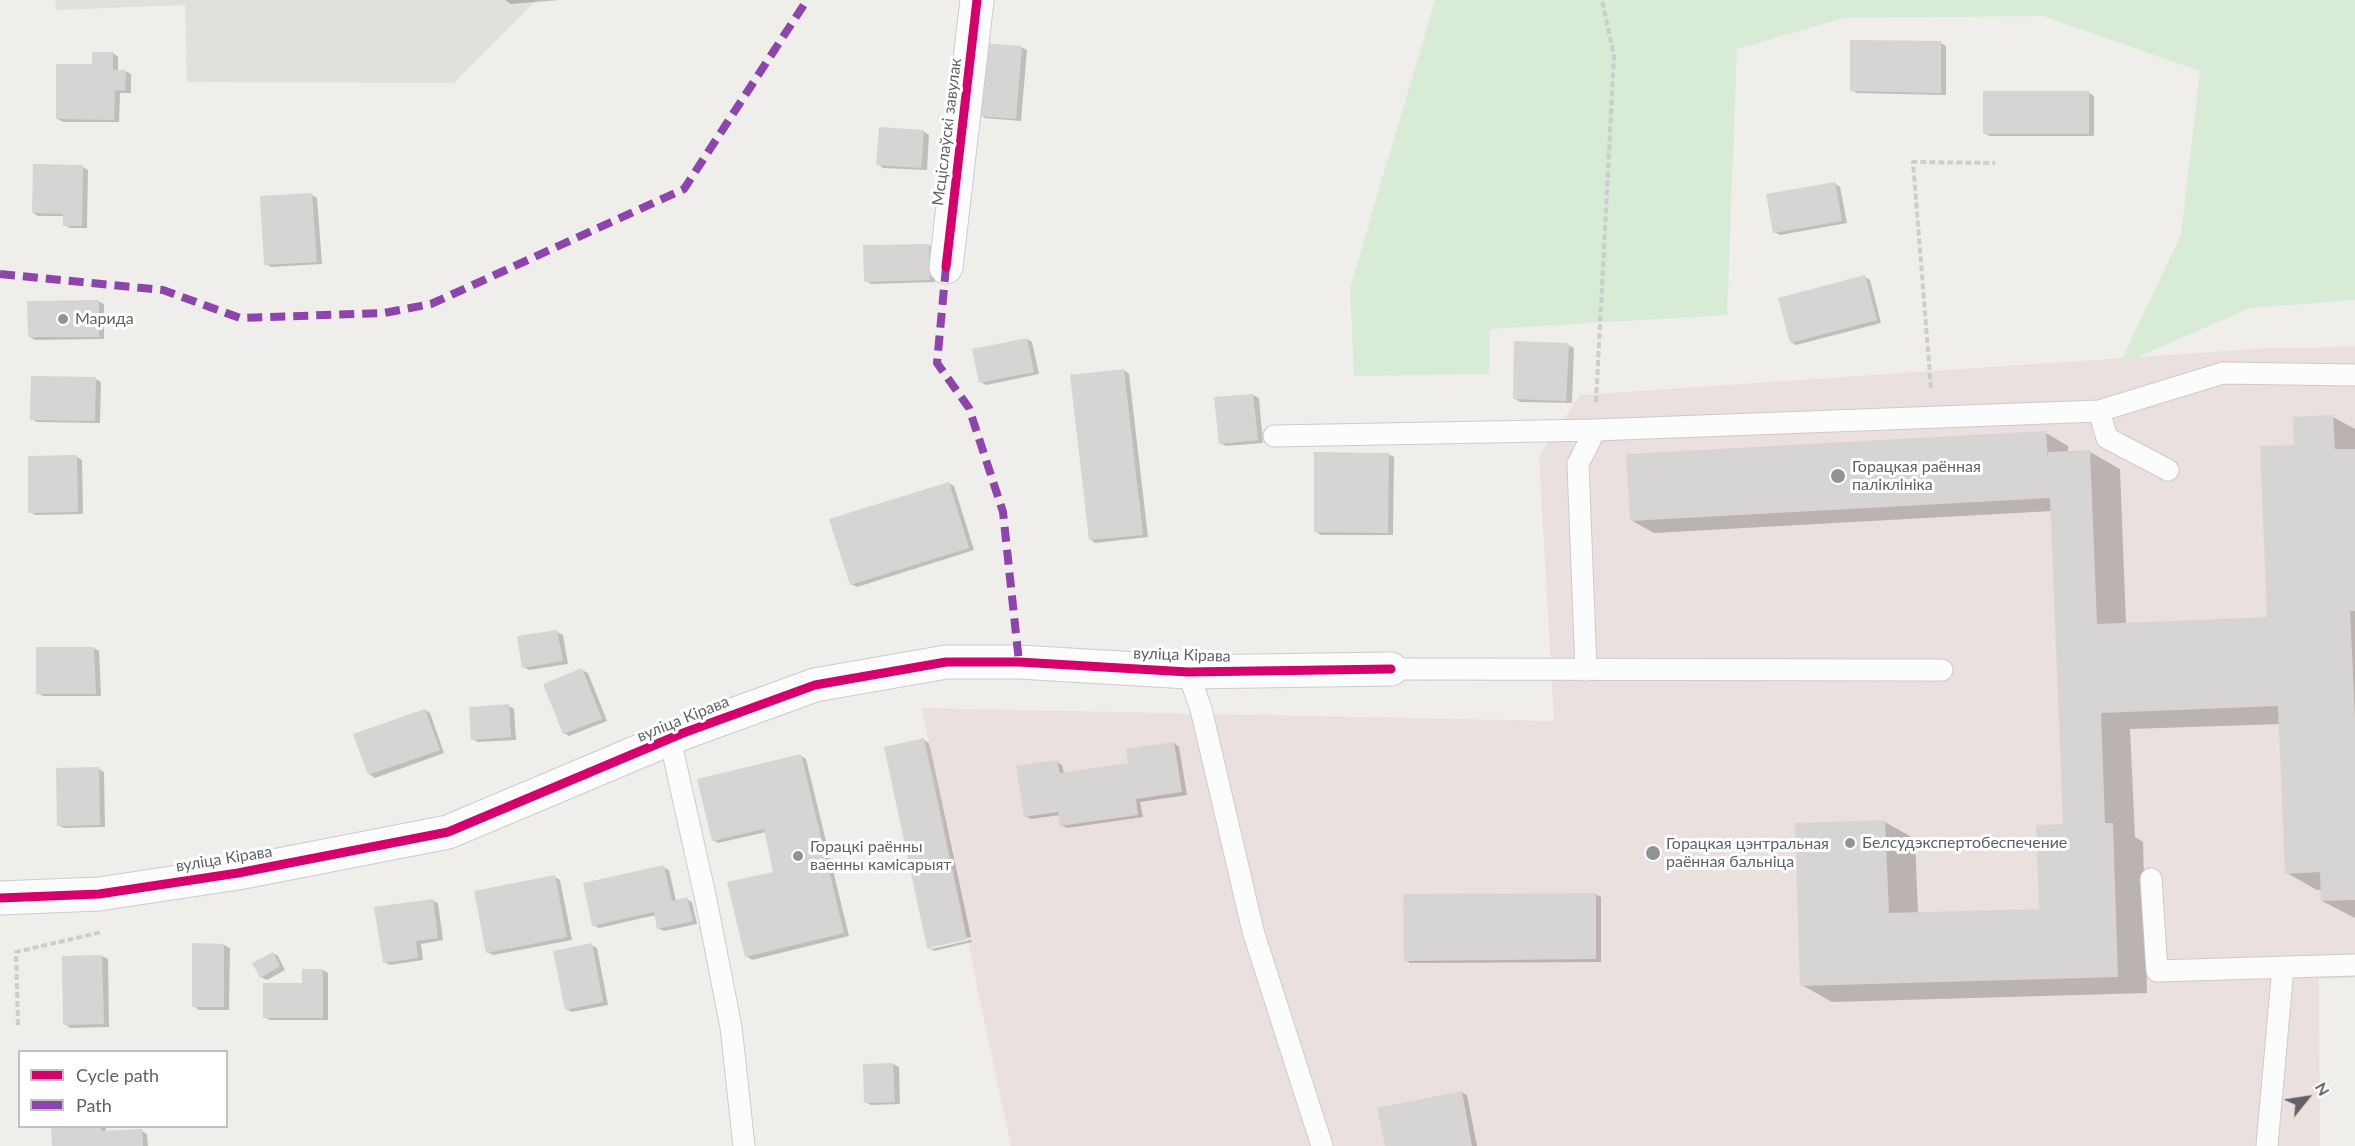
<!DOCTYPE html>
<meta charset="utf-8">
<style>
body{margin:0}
#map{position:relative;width:2355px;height:1146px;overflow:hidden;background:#efeeea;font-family:Lato,sans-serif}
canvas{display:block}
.legend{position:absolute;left:18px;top:1050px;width:210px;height:78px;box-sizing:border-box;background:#fff;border:2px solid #bfc1c3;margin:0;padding:8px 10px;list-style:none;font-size:18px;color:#5f6368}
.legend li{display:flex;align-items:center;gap:12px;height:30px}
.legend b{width:30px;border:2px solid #bfc1c3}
.north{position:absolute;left:2277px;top:1068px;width:60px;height:60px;-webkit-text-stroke:4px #fff;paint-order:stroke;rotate:60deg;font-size:16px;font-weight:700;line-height:24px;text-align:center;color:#5f6368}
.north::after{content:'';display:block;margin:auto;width:21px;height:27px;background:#5f6368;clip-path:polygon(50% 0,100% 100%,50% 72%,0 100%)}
</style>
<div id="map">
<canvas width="2355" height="1146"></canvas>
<ul class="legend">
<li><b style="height:8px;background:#d6006c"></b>Cycle path</li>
<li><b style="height:8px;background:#8e44ad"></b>Path</li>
</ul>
<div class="north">N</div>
</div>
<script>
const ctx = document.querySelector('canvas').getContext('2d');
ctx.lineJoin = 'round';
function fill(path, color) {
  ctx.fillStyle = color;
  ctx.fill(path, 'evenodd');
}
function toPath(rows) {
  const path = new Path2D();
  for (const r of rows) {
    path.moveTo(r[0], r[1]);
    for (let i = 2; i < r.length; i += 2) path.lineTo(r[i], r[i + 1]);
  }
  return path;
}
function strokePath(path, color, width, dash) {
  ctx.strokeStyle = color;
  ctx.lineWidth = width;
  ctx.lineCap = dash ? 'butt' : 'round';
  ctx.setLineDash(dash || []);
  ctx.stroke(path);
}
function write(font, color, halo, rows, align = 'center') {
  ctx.font = font + ' Lato,sans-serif';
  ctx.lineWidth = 6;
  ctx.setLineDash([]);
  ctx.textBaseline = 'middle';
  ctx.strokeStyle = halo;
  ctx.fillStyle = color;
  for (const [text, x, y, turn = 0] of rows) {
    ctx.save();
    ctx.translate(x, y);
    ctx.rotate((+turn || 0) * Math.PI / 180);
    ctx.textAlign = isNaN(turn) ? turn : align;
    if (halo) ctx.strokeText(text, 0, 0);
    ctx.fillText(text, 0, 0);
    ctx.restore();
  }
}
const education = toPath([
 [55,0,537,0,454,83,187,82,185,5,56,10]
]);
const medical = toPath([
 [2355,347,2355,978,2319,979,2320,1146,1011,1146,978,992,922,708,1554,721,1539,456,1580,395,2270,348]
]);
const green = toPath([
 [1435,0,2355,0,2355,300,2250,308,2119,365,2181,235,2200,71,2043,16,1844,18,1737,49,1727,315,1490,329,1489,374,1354,376,1350,288]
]);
const shadow = toPath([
 [505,0,560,0,511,4],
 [1941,43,1946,46,1946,95,1857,93,1851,90],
 [1021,47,1027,50,1021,121,985,118,980,115],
 [113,53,118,57,118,71,125,71,131,74,131,93,120,93,119,122,63,122,57,119,94,66],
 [2088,92,2094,96,2094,136,1990,136,1984,133],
 [923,131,929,135,927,170,883,168,878,164],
 [83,167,88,170,87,228,70,228,65,225,65,216,38,216,33,213],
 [1834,183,1840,187,1847,223,1780,235,1774,232],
 [312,195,317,198,322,264,271,267,266,264],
 [929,245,934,248,935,282,871,284,866,281],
 [1865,277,1870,280,1881,323,1796,345,1791,342],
 [98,301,104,304,104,339,35,340,30,337],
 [1027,339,1032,342,1039,374,986,385,981,382],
 [1568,345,1574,348,1572,403,1520,402,1514,398],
 [1124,370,1129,374,1148,537,1095,543,1090,539],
 [96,379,101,382,100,423,37,422,32,419],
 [1253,395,1259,398,1263,443,1226,446,1220,443],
 [2333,417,2355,429,2355,918,2322,901,2322,890,2317,890,2287,873,2281,724,2130,729,2135,837,2143,842,2147,993,1832,1002,1802,985,1797,824,1885,822,1915,839,1918,914,2041,910,2065,826,2052,511,1654,533,1631,520,2046,433,2068,446,2068,453,2090,452,2120,469,2126,624,2268,619,2296,446],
 [1388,454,1394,457,1393,535,1321,535,1316,532],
 [77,457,82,460,83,514,35,515,30,512],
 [949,483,954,486,974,550,857,587,851,584],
 [557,632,563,635,568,664,529,670,524,667],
 [94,648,99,651,101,696,43,696,38,693],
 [582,670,588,673,607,721,569,736,564,733],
 [509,706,514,709,516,740,478,742,472,739],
 [425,710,430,713,444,753,375,778,369,774],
 [924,740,929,743,971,937,931,946,931,949,928,947],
 [1174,743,1179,747,1187,795,1140,802,1143,817,1067,828,1061,825,1060,815,1031,819,1025,816,1057,762,1062,765,1064,774,1130,765],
 [800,755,806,759,849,936,752,960,746,956,775,873,766,832,718,843,713,840],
 [99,769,104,772,105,827,64,828,58,825],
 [663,867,669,870,676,901,687,899,692,902,697,924,664,931,658,928,656,915,599,928,593,925],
 [555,877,560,880,572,940,493,955,487,952],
 [1595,894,1601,897,1601,962,1410,963,1405,960],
 [432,900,438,903,443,940,421,944,423,960,390,965,384,962],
 [971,940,972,942,934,951,931,949],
 [193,945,224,945,230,948,229,1010,199,1010,193,1006],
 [591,945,597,948,608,1005,572,1012,566,1009],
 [273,953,278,956,285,970,267,980,261,977],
 [102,956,108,959,109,1027,70,1028,65,1024,63,957],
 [323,970,328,973,328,1020,270,1020,264,1017],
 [893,1064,899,1067,900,1104,871,1105,866,1102,865,1065],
 [1461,1092,1467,1095,1477,1146,1387,1146],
 [53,1126,106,1126,106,1132,142,1131,147,1134,148,1146,53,1146]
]);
const building = toPath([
 [1850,40,1941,41,1941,93,1850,91],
 [983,43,1022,46,1016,119,978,116],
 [92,52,113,52,113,70,126,70,125,91,115,90,114,120,56,119,56,64,92,64],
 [1983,91,2089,91,2089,134,1983,134],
 [879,127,924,130,921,168,876,165],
 [33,164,83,165,82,226,63,226,63,214,32,213],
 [1835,182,1842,221,1773,233,1766,194],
 [312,193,317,262,264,265,260,196],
 [929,244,930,280,864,282,863,245],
 [1865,275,1877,320,1790,343,1778,298],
 [99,300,99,337,28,337,27,301],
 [1027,338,1034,372,979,383,972,349],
 [1514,341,1569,343,1566,401,1513,399],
 [1124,369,1143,535,1089,540,1070,375],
 [31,376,96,377,95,421,30,420],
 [1253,394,1258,440,1219,444,1214,397],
 [2333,415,2335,449,2355,449,2355,611,2350,611,2355,718,2355,900,2321,901,2320,872,2285,874,2278,706,2101,713,2105,823,2113,823,2118,977,1800,986,1795,823,1885,820,1889,913,2039,909,2036,825,2063,824,2050,498,1630,521,1626,454,2046,431,2048,461,2048,452,2090,450,2097,624,2267,617,2260,446,2294,445,2293,417],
 [1314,452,1389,453,1388,533,1314,532],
 [77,455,78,512,28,513,28,456],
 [949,482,969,548,850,585,829,519],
 [557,630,563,661,522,668,517,636],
 [36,647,94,647,96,694,36,694],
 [582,668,602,719,563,734,543,684],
 [509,704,511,737,471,740,469,707],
 [425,709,440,750,368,775,353,734],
 [924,738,967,940,927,948,884,747],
 [1174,742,1182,792,1136,799,1138,815,1060,826,1058,812,1024,817,1016,766,1057,760,1060,773,1128,763,1126,749],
 [801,754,844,933,745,957,727,882,773,872,764,829,712,841,697,779],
 [99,767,100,825,57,826,56,768],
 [664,865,672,901,687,897,693,921,657,929,654,912,592,926,583,883],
 [555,875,567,937,486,953,474,891],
 [1596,893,1596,959,1404,961,1403,894],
 [433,899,438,938,416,941,418,958,383,963,374,907],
 [192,943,224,944,224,1007,192,1007],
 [592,943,603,1002,565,1010,553,951],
 [273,952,280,966,260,978,252,963],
 [102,955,104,1024,63,1025,62,956],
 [302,969,323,969,323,1018,263,1018,263,983,302,983],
 [893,1063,895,1102,864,1103,863,1064],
 [1462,1091,1472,1146,1385,1146,1377,1108],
 [51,1126,101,1126,101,1131,142,1129,143,1146,52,1146]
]);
const path = toPath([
 [1931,388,1913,162,1995,163],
 [1596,402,1614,56,1602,0],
 [18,1025,16,952,102,932]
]);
const lane = toPath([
 [1274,436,1595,430],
 [2168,470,2107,438,2099,411,2223,373,2355,375],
 [1391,669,1942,670],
 [1586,670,1578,464,1595,430,2099,411],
 [1188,672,1201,709,1253,931,1322,1146],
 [670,739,706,900,731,1027,744,1146],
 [2151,879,2157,971,2355,965],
 [2267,1146,2283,967]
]);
const street = toPath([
 [946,267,977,0],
 [0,898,99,894,238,873,448,832,683,733,815,685,946,662,1019,662,1188,672,1391,669]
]);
const quiet = toPath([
 [946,267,937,363,969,408,1003,512,1019,662],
 [0,274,163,290,240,318,384,313,431,304,684,189,807,0]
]);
const cycleway = toPath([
 [946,267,977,0],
 [0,898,99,894,238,873,448,832,683,733,815,685,946,662,1019,662,1188,672,1391,669]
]);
const markers = [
 [63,319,6,"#919496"],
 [1838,476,8,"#919496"],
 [1850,843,6,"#919496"],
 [1653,853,8,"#919496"],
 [798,856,6,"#919496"]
];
const streetNames = [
 ["Мсціслаўскі завулак",947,132,-83],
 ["вуліца Кірава",1182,655,2],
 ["вуліца Кірава",683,719,-22],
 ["вуліца Кірава",224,859,-9]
];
const poiNames = [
 ["Марида",75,319],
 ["Горацкая раённая",1852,467],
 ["паліклініка",1852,485],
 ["Белсудэкспертобеспечение",1862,843],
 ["Горацкая цэнтральная",1666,844],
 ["раённая бальніца",1666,862],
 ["Горацкі раённы",810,847],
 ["ваенны камісарыят",810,865]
];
fill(education, '#e2e0da');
fill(medical, '#eae0de');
fill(green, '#d8ebd6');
fill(shadow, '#0003');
fill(building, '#d6d5d3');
strokePath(lane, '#cbcccc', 23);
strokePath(street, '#cbcccc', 35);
strokePath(path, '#cacfcc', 4, [6, 3]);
strokePath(lane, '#fdfcfc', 21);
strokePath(street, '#fdfcfc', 33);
strokePath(quiet, '#8e44ad', 8, [15, 8]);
strokePath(cycleway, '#d6006c', 9);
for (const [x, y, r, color] of markers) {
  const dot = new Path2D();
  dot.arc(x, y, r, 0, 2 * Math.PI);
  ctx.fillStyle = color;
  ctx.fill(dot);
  strokePath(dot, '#fff', 2);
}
write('16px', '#5f6368', '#fff', streetNames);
write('16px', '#5f6368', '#fff', poiNames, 'left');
</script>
